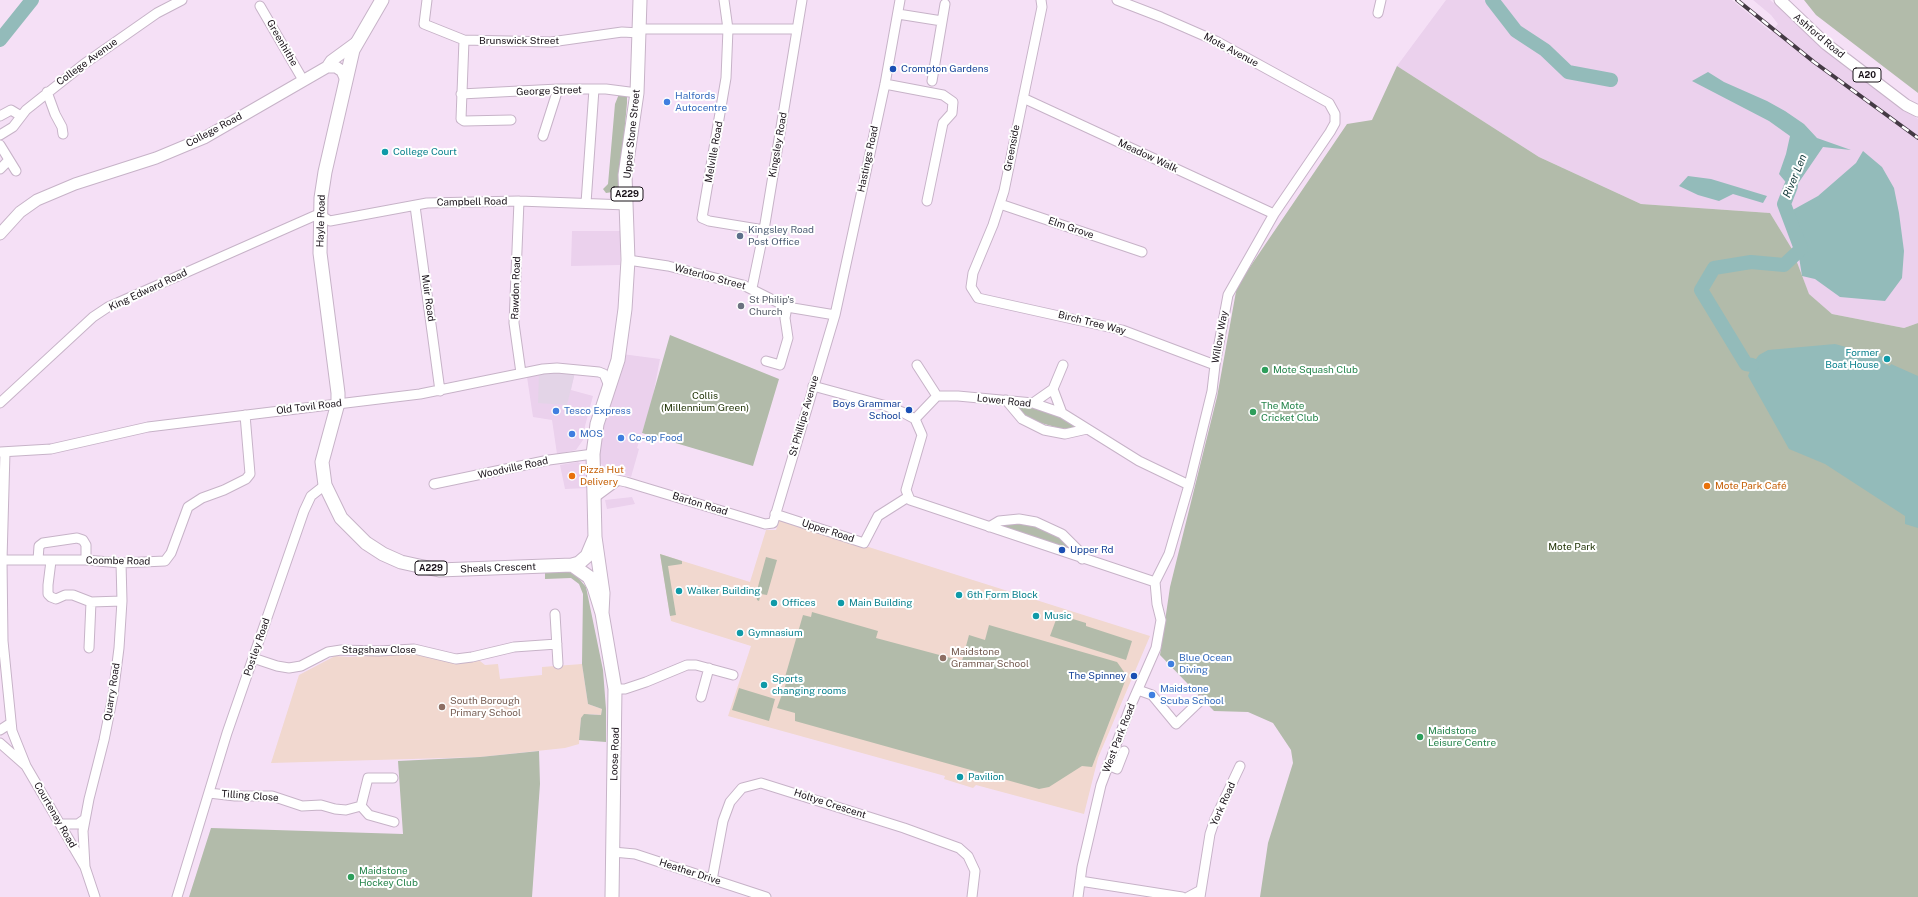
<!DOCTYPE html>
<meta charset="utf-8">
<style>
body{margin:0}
canvas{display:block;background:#f5e0f6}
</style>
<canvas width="1918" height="897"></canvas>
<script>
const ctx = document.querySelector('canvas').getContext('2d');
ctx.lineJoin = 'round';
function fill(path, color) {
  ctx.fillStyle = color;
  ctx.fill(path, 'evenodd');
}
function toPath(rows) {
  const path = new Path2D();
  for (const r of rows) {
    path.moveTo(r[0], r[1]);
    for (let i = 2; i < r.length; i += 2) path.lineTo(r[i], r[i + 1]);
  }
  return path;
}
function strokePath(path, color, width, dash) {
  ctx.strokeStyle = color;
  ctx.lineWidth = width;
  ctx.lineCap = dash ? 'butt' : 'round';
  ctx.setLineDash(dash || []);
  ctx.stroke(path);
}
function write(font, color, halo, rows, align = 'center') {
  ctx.font = font + ' "Public Sans",sans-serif';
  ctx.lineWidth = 4;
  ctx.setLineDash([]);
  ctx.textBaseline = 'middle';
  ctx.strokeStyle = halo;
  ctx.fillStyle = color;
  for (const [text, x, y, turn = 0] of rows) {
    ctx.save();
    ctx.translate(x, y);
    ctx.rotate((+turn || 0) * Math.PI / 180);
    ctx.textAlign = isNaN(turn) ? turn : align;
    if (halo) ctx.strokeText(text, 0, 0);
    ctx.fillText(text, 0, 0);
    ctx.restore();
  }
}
const built = toPath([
 [1446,0,1732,0,1771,32,1778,24,1771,15,1753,0,1770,0,1891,101,1918,119,1918,323,1904,328,1832,314,1809,295,1792,249,1770,213,1641,204,1539,157,1397,66],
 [572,231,620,231,620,265,571,266],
 [622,354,660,359,652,401,637,448,639,449,631,477,607,470,601,464,598,455,599,423],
 [539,372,575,372,571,390,593,396,585,426,583,440,576,450,557,454,552,420,533,417,527,377,539,375],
 [578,462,587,468,588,488,565,489,560,465],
 [632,497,635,504,607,509,605,500]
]);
const industrial = toPath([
 [539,372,575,372,567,405,538,403]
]);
const education = toPath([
 [780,519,1150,636,1098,758,1084,814,976,785,973,788,944,779,945,776,728,716,751,646,671,621,660,554,750,582,766,530,776,530],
 [418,654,452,662,480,661,485,665,498,664,500,679,542,675,542,667,582,664,588,704,602,709,601,715,589,714,581,718,579,744,565,748,480,757,271,763,299,675,335,656,348,657]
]);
const green = toPath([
 [1804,0,1918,0,1918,93,1816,15],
 [1397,66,1539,157,1641,204,1770,213,1792,249,1809,294,1832,314,1904,328,1918,323,1918,897,1260,897,1268,843,1293,763,1291,750,1273,723,1248,712,1214,711,1160,655,1170,587,1217,397,1237,286,1347,124,1372,120],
 [619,94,627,94,627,103,619,191,606,193,603,189,608,184,615,104],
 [670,335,779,379,753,466,642,433],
 [1017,406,1034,408,1051,413,1074,425,1075,428,1072,429,1059,428,1041,423,1025,415,1016,409],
 [1002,523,1031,524,1055,533,1072,550,1001,527],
 [660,554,682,561,682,564,668,566,676,615,670,616],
 [766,557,777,560,767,595,761,594,759,601,757,600,756,594],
 [545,572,569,572,575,574,586,587,603,670,606,709,606,742,579,740,581,718,584,714,601,715,602,709,588,704,582,664,583,594,579,584,571,578,545,579],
 [812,612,878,631,876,638,962,661,969,635,985,640,989,625,1117,662,1127,676,1092,767,1082,766,1049,787,1039,789,795,721,795,713,777,708,788,678,785,677,803,615,811,617],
 [1063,616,1086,623,1086,626,1132,641,1126,660,1050,636,1057,617,1063,619],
 [739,688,775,699,769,721,732,710],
 [539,751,540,784,532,897,189,897,211,828,403,834,398,761,480,757]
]);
const water = toPath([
 [1708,72,1724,82,1767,101,1785,111,1804,124,1817,138,1851,150,1823,147,1784,204,1779,203,1789,186,1779,174,1786,154,1790,136,1769,121,1692,81],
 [1863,151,1882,167,1894,188,1899,213,1904,251,1902,278,1885,301,1840,297,1815,279,1802,276,1799,257,1801,249,1793,224,1787,219,1789,212,1818,196,1856,163],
 [1688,176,1711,179,1767,196,1763,203,1733,194,1719,201,1698,195,1679,186],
 [1835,344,1883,357,1882,363,1890,366,1891,364,1918,376,1918,528,1905,524,1905,516,1825,464,1789,449,1748,376,1753,363,1759,355,1768,350]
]);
const river = toPath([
 [1492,0,1516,31,1545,50,1568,72,1611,80],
 [0,40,32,0],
 [1752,365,1746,364,1701,290,1714,268,1751,262,1784,265,1801,249,1784,204,1791,186]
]);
const minor = toPath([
 [427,0,424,24,464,40,551,42,622,32,640,33],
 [724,0,728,29,726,78,702,218,709,221,764,230],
 [1041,0,1042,7,1004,191,993,225,973,273,971,287,978,298,1122,330,1215,365],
 [1117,0,1161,17,1216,41,1329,103,1335,114,1335,123,1330,132,1274,214,1228,295,1215,365,1212,391,1189,485,1169,554,1155,582],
 [260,6,303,80],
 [1378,13,1381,0],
 [898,14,942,21],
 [640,29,797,29],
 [464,40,461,119,464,121,511,120],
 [932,81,945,4],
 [885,84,943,95,953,102,952,113,943,123,927,201],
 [47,92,55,114,62,127,63,134],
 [461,94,558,89,606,89,637,93],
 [1023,98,1274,214],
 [0,116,11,110,21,116],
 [0,135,13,127,26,110,84,64,157,13,182,0],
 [543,136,558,89],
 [0,145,16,171],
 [0,169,8,161],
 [519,201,514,323,521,373],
 [586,203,594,89],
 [1000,204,1142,252],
 [415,206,440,391],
 [628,260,668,266,743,285,787,307,835,315],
 [752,288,764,230,802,0],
 [766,361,780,365,788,338,785,318,787,307],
 [917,365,937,396],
 [813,386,883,405,902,412,915,419,922,435,906,490,910,500,1155,582],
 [1053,389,1062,413],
 [1006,400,1022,419,1044,430,1065,434,1087,429],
 [0,403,93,317,108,307,314,216,320,215,330,221,427,203,519,201,627,205],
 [1033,403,1053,389,1063,365],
 [915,419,937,396,958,396,1033,403,1062,413,1139,461,1189,485],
 [0,452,51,449,148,427,420,394,543,369,557,368,599,372,604,374,609,386],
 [5,452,2,560,3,641,12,731,26,766],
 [594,475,626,482,765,524,773,523,835,315,885,84,900,0],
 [434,484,549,460,593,454],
 [594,498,617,481],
 [775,514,864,543,878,516,908,497],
 [989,527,999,521,1019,519,1036,522,1062,534,1079,551,1082,559],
 [0,560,86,560,121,563,165,561,171,553,188,507,202,498,224,490,246,479,250,474,245,415],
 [38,560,39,546,43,543,77,538,83,540,86,545,86,560],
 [51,561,48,585,48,594,51,597,56,599,65,595,73,595,91,602,122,601],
 [555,614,558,664],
 [89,648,91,602],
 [253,658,277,666,289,668,301,666,328,652,341,650,379,651,414,649,456,659,472,657,514,647,557,644],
 [615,689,625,689,646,682,687,665,696,665,733,675],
 [1138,690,1152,695,1176,724,1201,700],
 [701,697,709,668],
 [0,730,11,723],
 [0,743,26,766,85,867,95,897],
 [1108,765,1117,769,1124,751],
 [209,793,235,796,272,796,302,806,321,805,335,809,346,810,361,806,368,778,393,778],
 [361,806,369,815,394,822],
 [60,824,78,824,85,819],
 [613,852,635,854,766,897],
 [85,867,83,831,89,799,104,740,113,695,119,648,122,601,121,563],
 [712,880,723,821,730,802,742,788,761,783,904,828,959,848,968,856,975,871,972,897],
 [1080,881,1182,897],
 [177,897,227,733,304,511,311,496,325,485],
 [1078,897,1082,867,1101,785,1131,705,1156,648,1161,620,1157,604,1155,582],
 [1188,897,1201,890],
 [1200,897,1210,834,1215,819,1240,766]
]);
const major = toPath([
 [1780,0,1826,44,1906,105,1918,111],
 [327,67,336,67,342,71,346,80],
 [0,234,20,212,37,200,75,184,156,158,204,138,327,67,331,61,357,42]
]);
const highway = toPath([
 [382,0,353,50,325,172,321,198,320,253,338,393,338,403,322,462,325,485,341,518,366,543,383,554,401,562,419,566,439,570,572,565,579,563,587,556,595,537],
 [572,565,589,577,594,587,602,613,615,689,612,897],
 [602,613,603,593,595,537,593,454,597,424,618,360,625,309,628,260,625,175,637,93,640,0]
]);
const rail = toPath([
 [1737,0,1814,62,1918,138]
]);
const markers = [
 [893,69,4,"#1a4fb4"],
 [667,102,4,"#3f7fe0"],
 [385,152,4,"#0f9aa8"],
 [740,236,4,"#5c6f8a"],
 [741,306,4,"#6b7280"],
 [1887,359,4,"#0f9aa8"],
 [1265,370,4,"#2e9e5b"],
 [909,410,4,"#1a4fb4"],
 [556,411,4,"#3f7fe0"],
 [1253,412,4,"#2e9e5b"],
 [572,434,4,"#3f7fe0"],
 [621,438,4,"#3f7fe0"],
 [572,476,4,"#e8710a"],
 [1707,486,4,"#e8710a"],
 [1062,550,4,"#1a4fb4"],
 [679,591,4,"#0f9aa8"],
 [959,595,4,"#0f9aa8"],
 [774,603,4,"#0f9aa8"],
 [841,603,4,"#0f9aa8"],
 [1036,616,4,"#0f9aa8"],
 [740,633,4,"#0f9aa8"],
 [943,658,4,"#8d6e63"],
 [1171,664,4,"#3f7fe0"],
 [1134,676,4,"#1a4fb4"],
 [764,685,4,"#0f9aa8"],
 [1152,695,4,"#3f7fe0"],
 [442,707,4,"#8d6e63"],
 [1420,737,4,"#2e9e5b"],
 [960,777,4,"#0f9aa8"],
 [351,877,4,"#2e9e5b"]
];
const shields = [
 [1867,75,28],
 [627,194,32],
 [431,568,32]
];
const shieldNames = [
 ["A20",1867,75],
 ["A229",627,194],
 ["A229",431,568]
];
const streetNames = [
 ["Ashford Road",1819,36,40],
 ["Brunswick Street",519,41],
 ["Greenhithe",282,43,60],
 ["Mote Avenue",1231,50,28],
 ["College Avenue",87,62,-36],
 ["George Street",549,91,-2],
 ["College Road",214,130,-28],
 ["Upper Stone Street",632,134,-84],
 ["Kingsley Road",778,145,-80],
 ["Greenside",1012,148,-79],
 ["Melville Road",714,152,-80],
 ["Meadow Walk",1148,156,25],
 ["Hastings Road",868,159,-78],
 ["Campbell Road",472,202,-1],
 ["Hayle Road",321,221,-88],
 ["Elm Grove",1071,228,19],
 ["Waterloo Street",710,277,15],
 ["Rawdon Road",516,288,-88],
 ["King Edward Road",148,290,-25],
 ["Muir Road",428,298,82],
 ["Birch Tree Way",1092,323,14],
 ["Willow Way",1220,337,-80],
 ["Lower Road",1004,401,6],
 ["Old Tovil Road",309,407,-7],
 ["St Phillips Avenue",804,416,-74],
 ["Woodville Road",513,468,-12],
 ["Barton Road",700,504,17],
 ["Upper Road",828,531,18],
 ["Coombe Road",118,561,1],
 ["Sheals Crescent",498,568,-2],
 ["Postley Road",257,647,-71],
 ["Stagshaw Close",379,650],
 ["Quarry Road",112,692,-81],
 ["West Park Road",1119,738,-69],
 ["Loose Road",615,754,-88],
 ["Tilling Close",250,796,4],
 ["Holtye Crescent",830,804,18],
 ["York Road",1223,804,-66],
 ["Courtenay Road",55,815,60],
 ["Heather Drive",690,872,18]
];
const transitNames = [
 ["Crompton Gardens",901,69],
 ["Boys Grammar",901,404,"right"],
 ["School",901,416,"right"],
 ["Upper Rd",1070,550],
 ["The Spinney",1126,676,"right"]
];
const shopNames = [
 ["Halfords",675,96],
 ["Autocentre",675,108],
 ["Tesco Express",564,411],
 ["MOS",580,434],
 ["Co-op Food",629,438],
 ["Blue Ocean",1179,658],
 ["Diving",1179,670],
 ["Maidstone",1160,689],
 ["Scuba School",1160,701]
];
const cultureNames = [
 ["College Court",393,152],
 ["Former",1879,353,"right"],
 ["Boat House",1879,365,"right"],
 ["Walker Building",687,591],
 ["6th Form Block",967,595],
 ["Offices",782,603],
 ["Main Building",849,603],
 ["Music",1044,616],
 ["Gymnasium",748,633],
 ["Sports",772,679],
 ["changing rooms",772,691],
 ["Pavilion",968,777]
];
const serviceNames = [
 ["Kingsley Road",748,230],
 ["Post Office",748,242]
];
const worshipNames = [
 ["St Philip's",749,300],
 ["Church",749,312]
];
const leisureNames = [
 ["Mote Squash Club",1273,370],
 ["The Mote",1261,406],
 ["Cricket Club",1261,418],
 ["Maidstone",1428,731],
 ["Leisure Centre",1428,743],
 ["Maidstone",359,871],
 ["Hockey Club",359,883]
];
const parkNames = [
 ["Collis",705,396],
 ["(Millennium Green)",705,408],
 ["Mote Park",1572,547]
];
const foodNames = [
 ["Pizza Hut",580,470],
 ["Delivery",580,482],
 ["Mote Park Café",1715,486]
];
const educationNames = [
 ["Maidstone",951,652],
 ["Grammar School",951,664],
 ["South Borough",450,701],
 ["Primary School",450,713]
];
const waterNames = [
 ["River Len",1795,176,-68]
];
fill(built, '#ebd1ed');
fill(industrial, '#e3d4e7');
fill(education, '#f1d8cf');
fill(green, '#b2bbaa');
fill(water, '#93bbba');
strokePath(river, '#93bbba', 14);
strokePath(minor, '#c7b3c8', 11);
strokePath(major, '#c7b3c8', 13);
strokePath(highway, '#c7b3c8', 15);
strokePath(minor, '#fff', 9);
strokePath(major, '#fff', 11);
strokePath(highway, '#fff', 13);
strokePath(rail, '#443a44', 4);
strokePath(rail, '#fff', 2.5, [8]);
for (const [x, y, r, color] of markers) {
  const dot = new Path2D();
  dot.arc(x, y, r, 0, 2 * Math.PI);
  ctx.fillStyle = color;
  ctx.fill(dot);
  strokePath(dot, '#fff', 1.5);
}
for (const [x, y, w] of shields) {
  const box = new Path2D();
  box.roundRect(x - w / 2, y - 7, w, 14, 3);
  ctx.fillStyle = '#fff';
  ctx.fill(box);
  strokePath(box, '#191219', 1);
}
write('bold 9px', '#191219', null, shieldNames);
write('10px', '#191219', '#fff', streetNames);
write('10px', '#164399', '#fff', transitNames, 'left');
write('10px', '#366cbe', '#fff', shopNames, 'left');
write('10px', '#0d838f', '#fff', cultureNames, 'left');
write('10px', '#4e5e75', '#fff', serviceNames, 'left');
write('10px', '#5b616d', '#fff', worshipNames, 'left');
write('10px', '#27864d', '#fff', leisureNames, 'left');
write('10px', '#1d3002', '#fff', parkNames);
write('10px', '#c56008', '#fff', foodNames, 'left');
write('10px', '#785e54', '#fff', educationNames, 'left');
write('italic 11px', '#0f3637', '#fff', waterNames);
</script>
